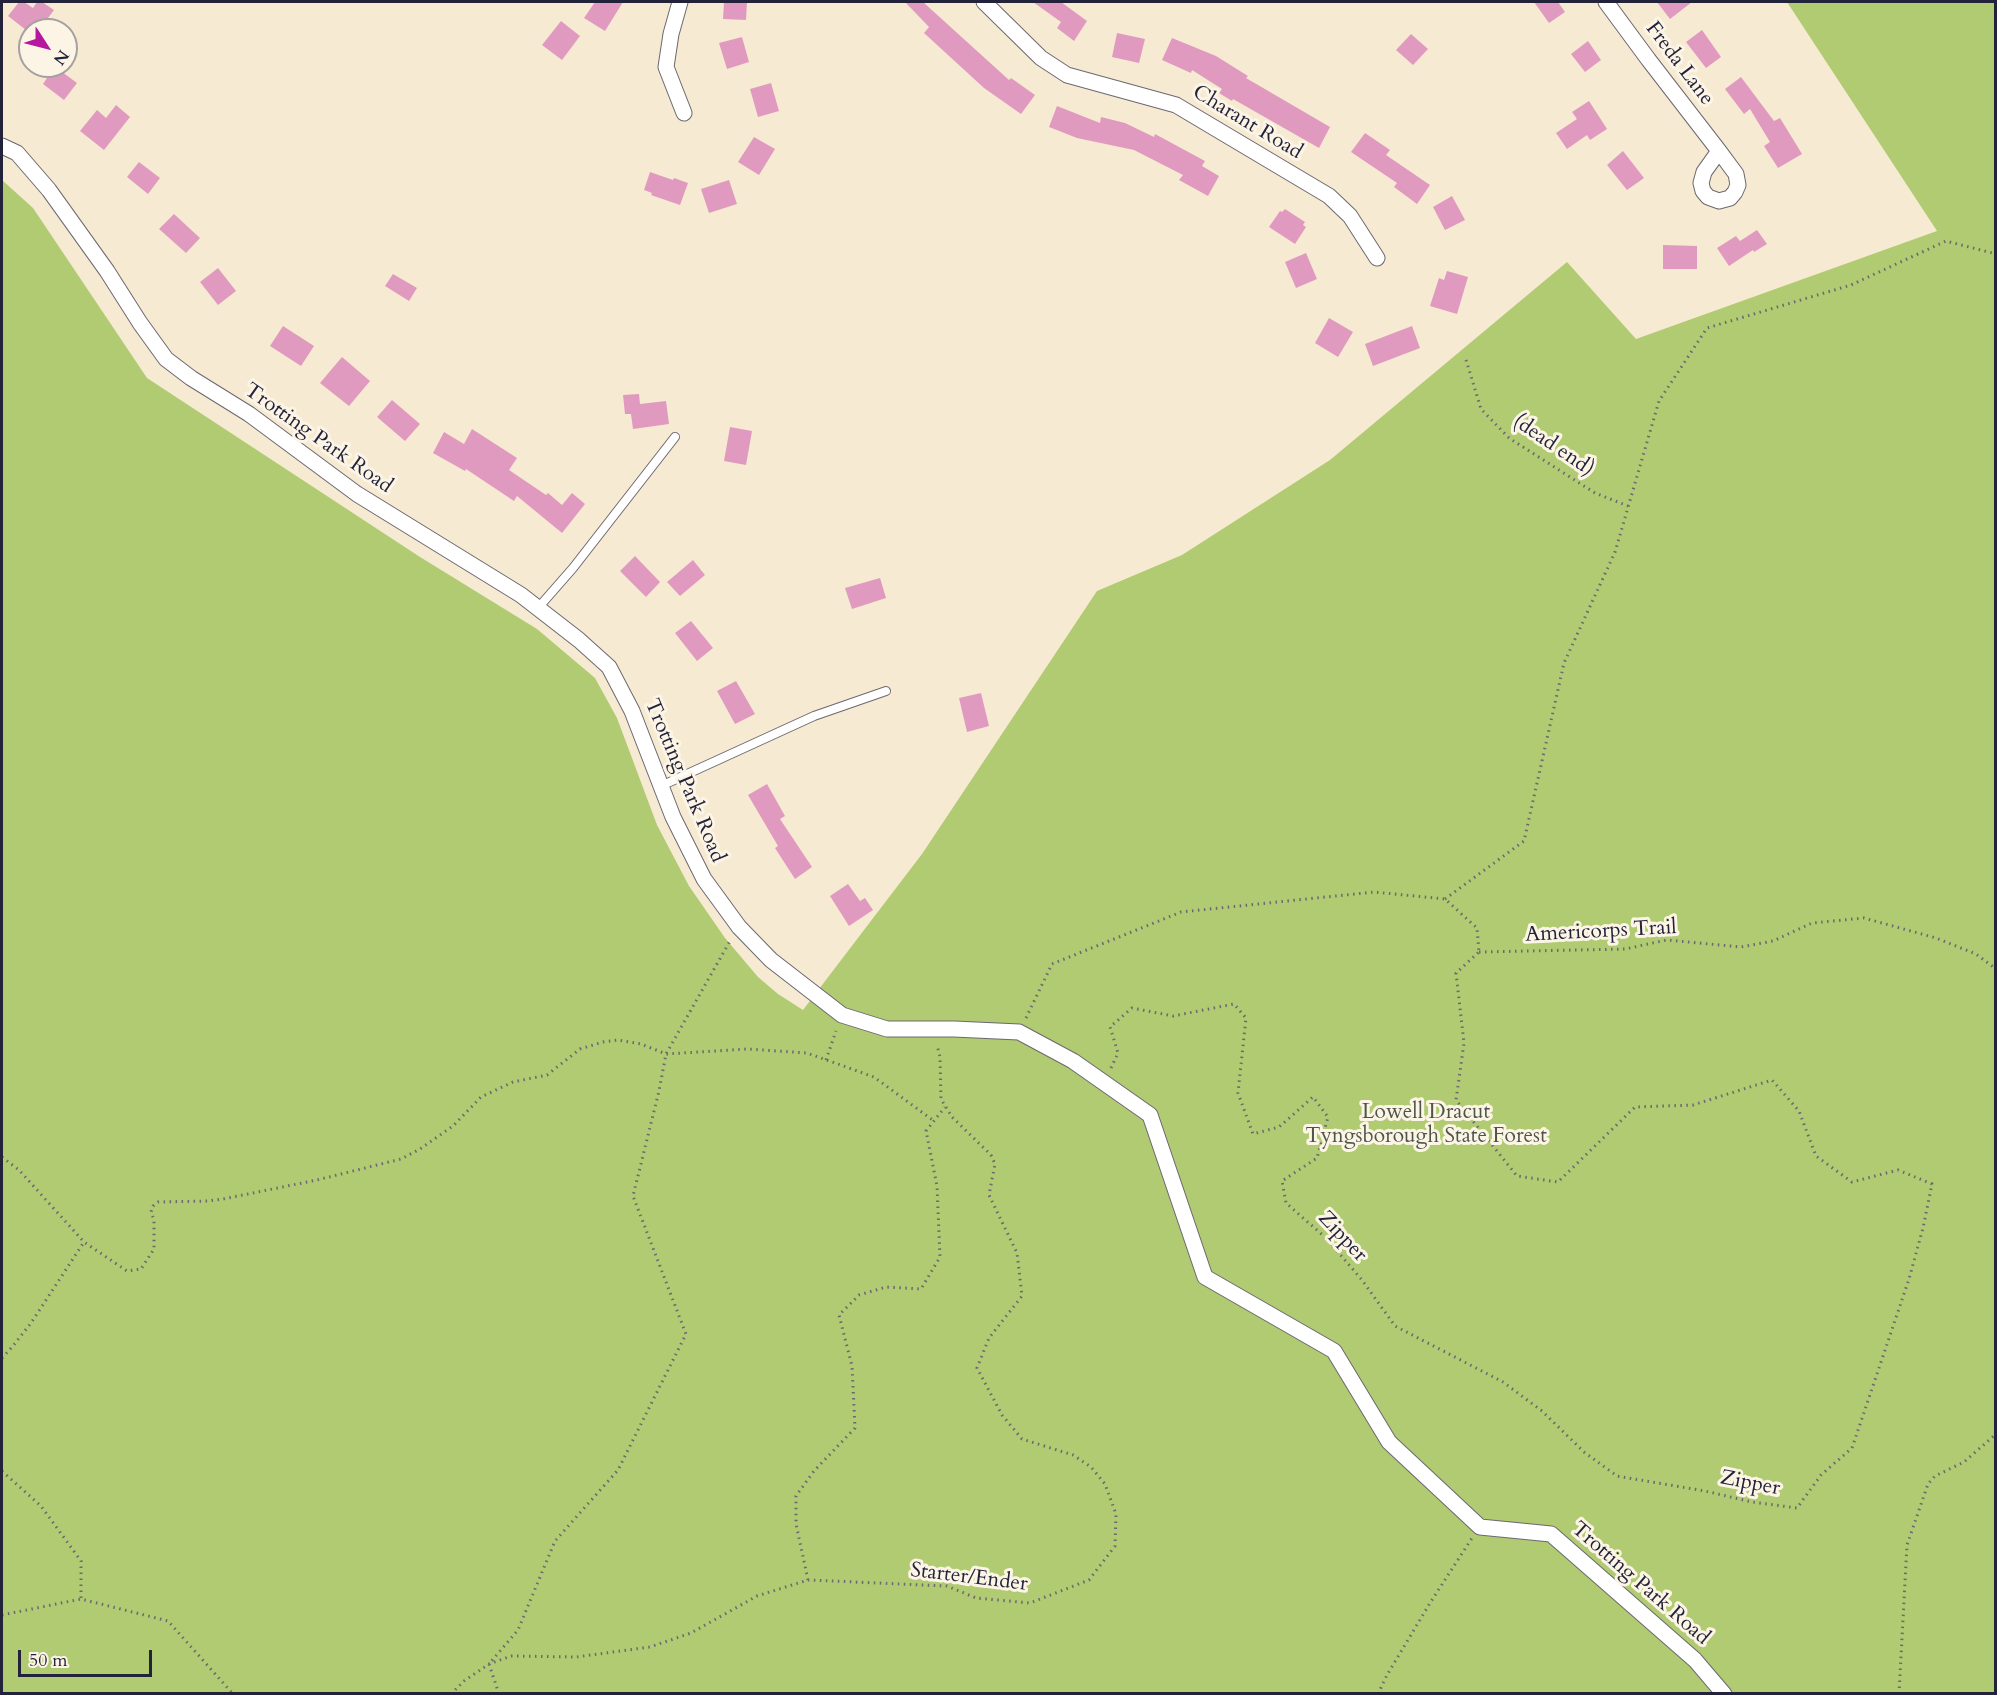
<!DOCTYPE html>
<style>
body{margin:0}
#map{position:relative;width:1997px;height:1695px;overflow:hidden;background:#f6ead2;font-family:Cardo,serif}
canvas{display:block}
.frame{position:absolute;inset:0;border:3px solid #22223b;pointer-events:none}
.north{position:absolute;left:18px;top:18px;width:60px;height:60px;box-sizing:border-box;background:#fcf5e5;border:2px solid #a5a1a1;border-radius:50%;rotate:126deg;font-size:16px;font-weight:700;line-height:24px;text-align:center;color:#22223b}
.north::after{content:'';display:block;margin:auto;width:21px;height:27px;background:#b5179e;clip-path:polygon(50% 0,100% 100%,50% 72%,0 100%)}
.scale{position:absolute;left:18px;top:1650px;width:134px;height:27px;box-sizing:border-box;border:3px solid #22223b;border-top:0;padding-left:8px;font-size:18px;line-height:21px;white-space:nowrap;color:#22223b;-webkit-text-stroke:4px #fcf5e5;paint-order:stroke}
</style>
<div id="map">
<canvas width="1997" height="1695"></canvas>
<div class="frame"></div>
<div class="north">N</div>
<div class="scale">50 m</div>
</div>
<script>
const ctx = document.querySelector('canvas').getContext('2d');
ctx.lineJoin = 'round';
function fill(path, color) {
  ctx.fillStyle = color;
  ctx.fill(path, 'evenodd');
}
function toPath(rows) {
  const path = new Path2D();
  for (const r of rows) {
    path.moveTo(r[0], r[1]);
    for (let i = 2; i < r.length; i += 2) path.lineTo(r[i], r[i + 1]);
  }
  return path;
}
function strokePath(path, color, width, dash) {
  ctx.strokeStyle = color;
  ctx.lineWidth = width;
  ctx.lineCap = dash ? 'butt' : 'round';
  ctx.setLineDash(dash || []);
  ctx.stroke(path);
}
function write(font, color, halo, rows, align = 'center') {
  ctx.font = font + ' Cardo,serif';
  ctx.lineWidth = 6;
  ctx.setLineDash([]);
  ctx.textBaseline = 'middle';
  ctx.strokeStyle = halo;
  ctx.fillStyle = color;
  for (const [text, x, y, turn = 0] of rows) {
    ctx.save();
    ctx.translate(x, y);
    ctx.rotate((+turn || 0) * Math.PI / 180);
    ctx.textAlign = isNaN(turn) ? turn : align;
    if (halo) ctx.strokeText(text, 0, 0);
    ctx.fillText(text, 0, 0);
    ctx.restore();
  }
}
const green = toPath([
 [1787,2,1995,2,1995,1693,2,1693,2,180,33,208,147,378,420,557,537,629,595,678,617,718,657,825,689,886,725,938,758,977,778,994,803,1010,922,854,1097,591,1182,555,1330,460,1567,262,1636,339,1937,231]
]);
const building = toPath([
 [19,2,24,2,33,8,37,2,42,2,54,10,39,30,26,30,8,16],
 [595,2,623,2,605,31,584,18],
 [724,2,747,2,746,20,723,19],
 [905,2,923,2,1009,80,1011,78,1035,95,1021,114,984,88,924,33,929,27],
 [1033,2,1061,2,1087,21,1074,41,1057,28,1061,22],
 [1534,2,1558,2,1565,12,1549,23],
 [1657,2,1692,2,1670,19],
 [561,21,580,36,562,60,542,45],
 [1702,30,1721,57,1706,68,1686,42],
 [1117,33,1145,39,1139,63,1112,57],
 [1411,34,1428,49,1413,65,1396,50],
 [742,37,749,62,727,69,719,43],
 [1172,38,1216,56,1248,76,1246,78,1330,127,1319,148,1233,99,1232,101,1219,93,1222,89,1192,70,1191,73,1162,60],
 [1588,41,1601,60,1585,72,1571,54],
 [31,66,54,66,77,83,64,100,43,84,47,78],
 [1741,77,1774,121,1780,118,1802,154,1778,168,1764,146,1770,142,1750,109,1744,114,1725,89],
 [771,83,779,111,758,117,750,89],
 [1589,101,1607,129,1590,140,1587,135,1567,149,1556,133,1577,119,1572,112],
 [116,105,130,117,104,150,80,131,97,110,106,118],
 [1057,106,1100,123,1101,117,1125,123,1154,137,1155,134,1205,161,1202,166,1219,176,1208,196,1179,180,1183,175,1134,150,1077,138,1049,127],
 [1365,133,1390,150,1386,155,1430,185,1417,204,1394,187,1397,183,1351,152],
 [754,137,775,149,759,175,738,162],
 [1623,151,1644,178,1627,190,1607,165],
 [139,162,160,178,148,194,127,177],
 [650,172,673,180,674,178,688,183,680,205,651,195,652,193,644,190],
 [729,180,737,204,709,213,701,189],
 [1452,196,1465,220,1445,230,1433,207],
 [1285,209,1305,222,1303,225,1306,227,1295,244,1269,227,1280,211,1282,212],
 [174,214,200,238,186,253,159,229],
 [1757,230,1767,244,1754,252,1753,250,1729,266,1717,248,1736,236,1740,241],
 [1663,245,1697,246,1697,269,1663,269],
 [1306,253,1317,279,1296,288,1285,262],
 [218,268,236,291,218,305,200,282],
 [1447,271,1468,277,1457,314,1430,306,1439,278,1444,280],
 [393,274,417,288,409,301,385,286],
 [1329,318,1353,332,1338,357,1315,343],
 [283,326,314,346,301,366,270,346],
 [1412,326,1420,348,1373,366,1365,344],
 [342,357,370,381,349,406,320,383],
 [639,394,640,404,666,401,669,424,633,429,631,414,625,414,623,395],
 [392,400,420,424,405,441,377,417],
 [730,427,752,431,746,465,724,461],
 [472,429,517,458,509,470,546,495,548,493,562,505,572,493,585,504,562,533,517,496,514,501,466,469,465,471,433,453,444,432,464,444],
 [635,556,660,582,646,597,620,571],
 [693,560,705,575,680,596,667,582],
 [880,578,886,598,852,609,845,588],
 [691,621,713,648,697,661,675,633],
 [736,681,755,714,735,724,717,691],
 [981,693,989,726,967,732,959,698],
 [767,784,785,816,780,819,812,867,795,879,775,848,778,846,748,795],
 [848,884,860,901,865,898,873,910,849,926,830,896]
]);
const path = toPath([
 [1466,360,1481,409,1509,438,1595,493,1628,506],
 [1445,899,1524,841,1564,663,1615,552,1659,401,1707,328,1851,285,1946,241,1996,254],
 [1479,952,1625,949,1667,940,1741,947,1773,941,1812,923,1864,918,1936,938,1976,954,1996,969],
 [1026,1018,1052,964,1181,912,1374,892,1445,899,1477,928,1479,952],
 [826,1060,836,1031],
 [1111,1068,1118,1053,1110,1027,1132,1008,1173,1016,1234,1004,1246,1018,1238,1093,1253,1134,1279,1127,1313,1097,1328,1117,1317,1158,1282,1181,1286,1203,1326,1238,1362,1280,1395,1326,1503,1382,1542,1411,1584,1452,1617,1476,1705,1491,1752,1502,1797,1508,1821,1475,1852,1448,1909,1279,1923,1228,1932,1184,1898,1170,1852,1182,1816,1156,1799,1111,1772,1080,1693,1105,1635,1107,1558,1182,1517,1176,1456,1100,1464,1043,1456,973,1479,952],
 [2,1157,19,1170,84,1242],
 [2,1358,13,1346,31,1323,84,1242,127,1271,141,1269,154,1249,154,1220,151,1212,153,1206,158,1202,208,1201,223,1199,317,1180,401,1159,420,1149,453,1126,481,1097,513,1082,547,1075,580,1049,603,1042,618,1040,641,1044,666,1054,747,1049,807,1053,874,1077,934,1121],
 [2,1471,41,1506,81,1561,81,1599],
 [808,1580,796,1524,796,1496,814,1471,855,1428,852,1366,839,1315,859,1295,886,1287,921,1289,940,1257,937,1186,926,1131,945,1107],
 [2,1615,81,1599,168,1621,233,1694],
 [451,1694,464,1681,489,1664,511,1656,576,1657,650,1647,691,1633,757,1596,808,1580,947,1586,976,1598,1030,1603,1089,1580,1115,1546,1116,1514,1105,1484,1091,1467,1073,1455,1022,1439,1002,1415,977,1368,989,1338,1022,1296,1017,1253,989,1195,995,1164,991,1155,952,1117,941,1099,940,1057,937,1045],
 [499,1694,489,1664,518,1630,555,1541,618,1470,686,1334,633,1196,659,1091,666,1054,730,941],
 [1378,1694,1387,1675,1430,1603,1472,1538],
 [1899,1694,1907,1545,1928,1484,1935,1476,1964,1462,1996,1434]
]);
const service = toPath([
 [538,608,573,568,675,437],
 [661,786,814,716,886,691]
]);
const minor = toPath([
 [680,2,671,34,666,67,684,113],
 [984,2,1041,58,1067,75,1176,105,1329,196,1350,216,1377,258],
 [1606,2,1648,59,1719,151,1736,174,1738,185,1735,192,1730,198,1719,201,1708,197,1703,191,1701,183,1704,172,1719,151],
 [2,146,17,153,49,190,107,271,140,323,166,359,191,378,249,414,357,494,521,595,579,640,609,667,632,711,673,817,704,879,739,927,771,960,842,1015,887,1029,954,1029,1019,1032,1073,1061,1150,1115,1205,1277,1334,1351,1389,1442,1480,1527,1551,1534,1695,1660,1724,1694]
]);
const streetNames = [
 ["Freda Lane",1679,64,53],
 ["Charant Road",1247,123,31],
 ["Trotting Park Road",318,439,35],
 ["(dead end)",1553,446,34],
 ["Trotting Park Road",684,781,67],
 ["Americorps Trail",1601,932,-3],
 ["Zipper",1342,1237,47],
 ["Zipper",1750,1484,11],
 ["Starter/Ender",969,1578,7],
 ["Trotting Park Road",1640,1584,41]
];
const parkNames = [
 ["Lowell Dracut",1426,1113],
 ["Tyngsborough State Forest",1426,1137]
];
fill(green, '#b0cb71');
fill(building, '#e19abf');
strokePath(service, '#6c6870', 10);
strokePath(minor, '#6c6870', 17);
strokePath(path, '#6c6870', 3, [1.5, 4.5]);
strokePath(service, '#fff', 8);
strokePath(minor, '#fff', 15);
write('21px', '#22223b', '#fcf5e5', streetNames);
write('21px', '#4d554b', '#fcf5e5', parkNames);
</script>
